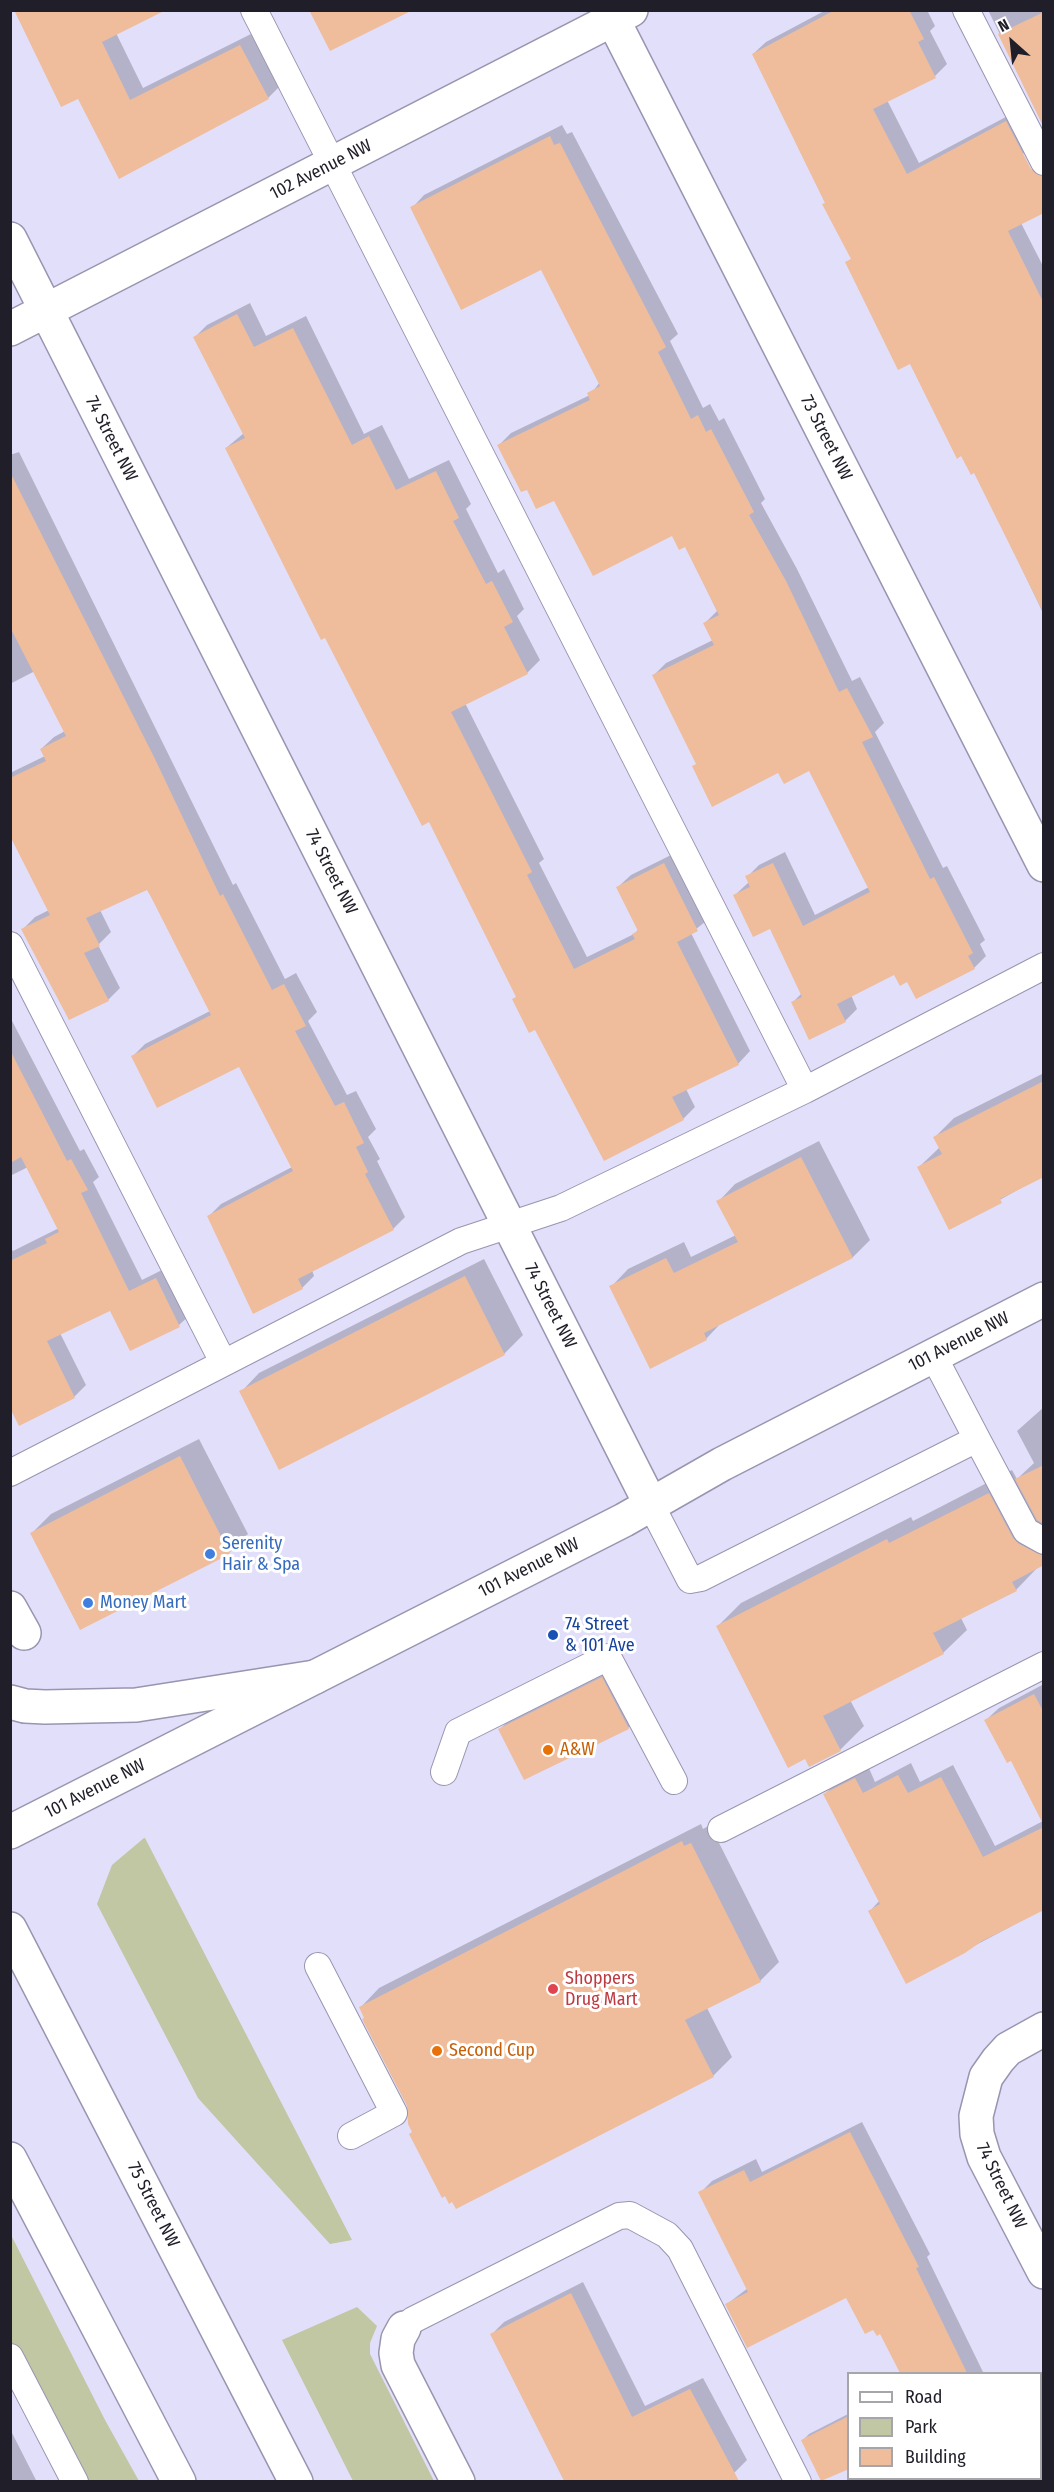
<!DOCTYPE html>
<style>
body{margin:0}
#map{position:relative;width:1054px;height:2492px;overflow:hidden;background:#e2dffb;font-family:"Fira Sans Condensed",sans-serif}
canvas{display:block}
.frame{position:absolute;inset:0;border:12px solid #201e28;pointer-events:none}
.legend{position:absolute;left:847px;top:2372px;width:195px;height:108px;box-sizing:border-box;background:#fff;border:2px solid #a6a5a9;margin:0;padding:8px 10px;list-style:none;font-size:18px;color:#201e28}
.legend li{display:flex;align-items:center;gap:12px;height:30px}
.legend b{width:30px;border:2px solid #a6a5a9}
.north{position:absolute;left:982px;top:12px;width:60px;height:60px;-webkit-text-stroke:4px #fff;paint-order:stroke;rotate:333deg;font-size:16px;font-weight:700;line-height:24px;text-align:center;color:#201e28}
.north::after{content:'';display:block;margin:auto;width:21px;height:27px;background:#201e28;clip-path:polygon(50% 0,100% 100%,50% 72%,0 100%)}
</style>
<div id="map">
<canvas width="1054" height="2492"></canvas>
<div class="frame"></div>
<ul class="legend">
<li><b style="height:8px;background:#fff"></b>Road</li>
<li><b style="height:16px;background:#c1c6a3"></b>Park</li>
<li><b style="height:16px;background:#efbd9b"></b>Building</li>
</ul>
<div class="north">N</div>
</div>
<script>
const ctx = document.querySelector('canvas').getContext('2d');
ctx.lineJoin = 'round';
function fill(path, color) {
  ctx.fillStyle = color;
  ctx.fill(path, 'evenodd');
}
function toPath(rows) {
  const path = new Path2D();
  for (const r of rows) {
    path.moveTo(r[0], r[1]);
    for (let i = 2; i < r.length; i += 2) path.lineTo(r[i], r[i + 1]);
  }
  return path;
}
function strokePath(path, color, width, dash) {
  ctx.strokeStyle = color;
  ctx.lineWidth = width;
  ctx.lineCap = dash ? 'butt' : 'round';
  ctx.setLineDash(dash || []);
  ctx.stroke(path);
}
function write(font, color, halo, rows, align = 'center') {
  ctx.font = font + ' "Fira Sans Condensed",sans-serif';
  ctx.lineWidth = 6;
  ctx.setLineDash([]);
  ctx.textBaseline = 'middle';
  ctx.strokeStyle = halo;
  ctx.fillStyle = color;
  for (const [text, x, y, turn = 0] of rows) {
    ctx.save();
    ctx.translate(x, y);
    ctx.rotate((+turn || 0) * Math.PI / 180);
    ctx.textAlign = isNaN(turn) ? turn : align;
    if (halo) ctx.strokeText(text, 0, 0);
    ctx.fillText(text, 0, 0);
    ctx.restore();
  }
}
const green = toPath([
 [144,1838,145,1838,352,2240,330,2244,198,2098,97,1904,112,1865],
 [10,2233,105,2420,139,2481,82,2481,11,2343],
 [357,2307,377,2326,370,2343,370,2354,434,2481,353,2481,282,2340]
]);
const shadow = toPath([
 [15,10,116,33,143,88,253,33,281,85,268,98,120,177,79,97],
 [826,10,927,10,935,26,930,31,947,64,935,76,887,100,919,163,1019,110,1035,142,1023,154,1021,223,1044,268,1044,615,975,471,911,362,847,263,852,258,753,54,766,42],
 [988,10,1044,10,1044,124],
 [562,125,567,134,572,132,678,334,670,341,703,408,710,404,719,421,724,418,765,499,761,503,797,569,852,681,860,677,884,723,875,732,943,868,947,866,985,940,980,944,986,956,974,968,908,980,895,973,851,995,857,1009,845,1021,793,1002,802,993,771,927,735,895,749,882,747,877,759,865,785,852,815,915,869,887,810,769,779,771,697,763,654,675,666,663,713,640,705,623,717,611,685,545,672,534,527,488,499,445,511,433,590,395,600,382,541,268,412,208,424,195],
 [250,303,266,336,306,316,364,434,382,425,409,479,449,460,471,504,466,509,498,573,504,569,524,609,517,616,540,660,527,673,465,703,544,859,539,863,587,957,634,934,639,929,618,887,631,875,677,852,710,918,691,933,750,1051,738,1064,686,1089,695,1107,683,1119,518,996,430,820,226,448,244,433,195,337,207,325],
 [19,452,233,885,236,883,285,979,296,973,317,1012,308,1021,347,1095,356,1091,376,1129,368,1137,380,1159,377,1161,405,1217,393,1229,312,1270,314,1276,302,1288,209,1216,221,1204,292,1167,240,1065,133,1056,145,1044,210,1011,147,888,100,910,111,932,98,945,120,988,108,1000,23,929,35,917,49,910,10,832,10,773,45,756,41,749,54,737,65,731,35,671,10,684,10,455],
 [10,1017,80,1151,84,1149,99,1177,93,1182,142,1280,168,1267,191,1314,179,1325,111,1309,60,1333,86,1385,74,1397,20,1424,10,1405,10,1247,13,1251,59,1228,28,1167,10,1176],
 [1044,1073,1044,1175,950,1228,919,1167,940,1147,935,1137,954,1118],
 [819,1141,870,1240,853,1257,722,1322,706,1339,611,1287,628,1269,684,1242,691,1257,736,1235,718,1202,735,1184],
 [484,1259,523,1335,504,1354,241,1392,259,1373],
 [1044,1407,1044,1522,1041,1524,1044,1529,1044,1557,1039,1566,1016,1590,961,1618,967,1630,943,1653,850,1700,864,1726,840,1750,718,1626,741,1603,911,1517,913,1521,1012,1470,1017,1479,1034,1463,1017,1431],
 [199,1439,248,1534,229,1553,32,1533,51,1514],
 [615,1665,641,1715,628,1728,500,1729,513,1716],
 [1044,1684,1044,1909,906,1982,870,1911,880,1900,825,1794,837,1782,868,1766,875,1782,911,1763,920,1782,953,1765,995,1846,1043,1821,1011,1759,986,1720,999,1708],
 [701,1824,703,1829,710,1825,779,1962,760,1981,707,2008,732,2057,713,2076,413,2131,409,2106,361,2007,379,1988],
 [862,2122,930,2254,927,2257,984,2374,902,2374,881,2332,847,2296,727,2304,748,2288,700,2193,712,2181,756,2159,762,2172],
 [583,2282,645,2406,703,2378,747,2460,734,2473,717,2482,571,2482,492,2334,504,2322],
 [848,2414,848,2468,803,2440,809,2434],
 [10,2429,37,2482,10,2482],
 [927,2478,1035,2478,1037,2482,929,2482]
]);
const building = toPath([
 [14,10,166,10,102,42,130,100,240,45,269,99,119,179,78,99,61,107],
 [309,10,413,10,330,51],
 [835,10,909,10,924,39,918,42,936,78,873,109,907,174,1006,121,1031,169,1044,177,1044,213,1008,231,1044,304,1044,614,974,473,971,475,961,456,957,459,910,364,898,370,845,262,851,259,822,204,825,203,752,54],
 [1044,12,1044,128,998,34],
 [550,136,554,145,560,143,666,347,658,352,691,419,698,415,706,432,711,429,754,512,749,515,786,581,839,692,847,688,873,737,862,742,930,879,934,877,973,953,968,956,975,969,916,999,907,982,900,986,894,975,837,1004,846,1022,809,1040,791,1002,802,997,770,929,753,937,733,895,750,887,745,876,773,863,803,926,870,892,809,771,784,784,778,773,712,807,692,766,696,764,652,675,714,645,703,623,719,615,685,547,679,550,672,536,593,576,554,501,536,509,527,490,521,492,497,445,590,400,587,393,600,386,541,270,461,310,410,207],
 [237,314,254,347,293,328,352,445,369,436,396,490,436,471,459,518,453,521,486,584,492,581,513,622,504,627,528,674,451,712,532,872,527,875,574,969,635,939,632,934,638,931,616,887,664,863,698,931,677,942,739,1065,672,1097,684,1120,604,1161,535,1030,529,1033,512,999,516,997,429,822,422,826,325,638,321,640,225,448,245,438,193,337],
 [10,472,154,757,220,896,223,894,272,990,284,984,306,1026,295,1031,335,1106,344,1102,364,1143,356,1147,368,1172,365,1174,394,1230,298,1279,303,1289,253,1314,207,1216,293,1171,239,1067,157,1108,131,1056,211,1015,151,897,147,890,86,918,100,946,84,953,109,1001,69,1020,21,929,50,915,10,836,10,778,46,761,40,749,66,736,10,627],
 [10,1050,67,1161,71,1159,88,1190,81,1193,129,1291,156,1278,180,1327,130,1351,110,1311,47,1341,75,1398,19,1426,10,1408,10,1261,47,1243,45,1239,59,1232,21,1157,10,1163],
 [1044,1081,1044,1177,1000,1199,1002,1203,949,1230,917,1167,942,1154,933,1137],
 [801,1157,853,1258,704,1333,707,1340,650,1369,609,1286,666,1258,674,1273,738,1242,716,1201],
 [465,1276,505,1355,279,1470,239,1391],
 [180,1456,230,1554,80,1630,30,1533],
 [1044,1465,1044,1524,1037,1520,1015,1479],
 [989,1493,1013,1538,1019,1544,1044,1556,1044,1565,1012,1582,1017,1591,933,1633,944,1654,823,1716,841,1751,809,1767,805,1759,788,1768,716,1626,887,1539,889,1543],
 [602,1677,629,1729,524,1780,498,1729],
 [1034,1694,1044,1713,1044,1826,1011,1761,1007,1763,984,1720],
 [898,1775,908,1793,941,1777,983,1857,1044,1827,1044,1910,982,1941,965,1953,906,1984,868,1911,880,1904,823,1794,855,1778,863,1793],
 [682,1841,684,1846,691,1843,761,1982,685,2020,714,2077,456,2209,452,2202,449,2204,445,2196,442,2198,409,2134,412,2132,408,2124,407,2106,362,2019,364,2018,359,2007],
 [850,2132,919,2267,916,2268,967,2373,900,2373,880,2334,877,2336,873,2330,865,2334,846,2298,747,2348,725,2304,748,2292,698,2192,744,2170,750,2182],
 [571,2293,632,2417,690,2389,739,2481,564,2481,490,2334],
 [849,2416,849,2469,821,2481,801,2440]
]);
const service = toPath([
 [254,10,805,1090],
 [966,10,1044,162],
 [10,945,223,1362],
 [977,1439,1026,1531,1044,1541],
 [10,1473,461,1241,561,1208,805,1090,1044,966],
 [651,1505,690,1580,701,1578,977,1439,933,1355],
 [444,1772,458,1732,608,1657,674,1781],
 [721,1829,1044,1665],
 [318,1966,394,2113,351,2136],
 [404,2328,413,2320,619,2216,630,2215,667,2235,680,2249,798,2482],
 [10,2357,75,2482]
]);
const minor = toPath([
 [608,10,1044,865],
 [10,239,651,1505],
 [10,329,631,10],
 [10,1608,24,1633],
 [1044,2029,1008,2049,998,2060,986,2077,976,2116,977,2134,984,2157,1044,2272],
 [404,2328,398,2339,396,2353,398,2365,458,2482]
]);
const secondary = toPath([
 [10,1832,624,1520,722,1464,1044,1299]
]);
const primary = toPath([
 [10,1702,25,1706,45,1707,136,1705,315,1677],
 [10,1929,296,2482],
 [10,2159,179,2482]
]);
const markers = [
 [210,1554,6,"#3f7fe0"],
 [88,1603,6,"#3f7fe0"],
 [553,1635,6,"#1a4fb4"],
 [548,1750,6,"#e8710a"],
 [553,1989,6,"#e0444e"],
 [437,2051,6,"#e8710a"]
];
const streetNames = [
 ["102 Avenue NW",321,170,-27],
 ["73 Street NW",826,438,63],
 ["74 Street NW",111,439,63],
 ["74 Street NW",331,872,63],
 ["74 Street NW",550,1306,63],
 ["101 Avenue NW",959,1342,-27],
 ["101 Avenue NW",529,1568,-27],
 ["101 Avenue NW",95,1789,-27],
 ["74 Street NW",1001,2186,64],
 ["75 Street NW",153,2205,63]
];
const shopNames = [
 ["Serenity",222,1544],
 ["Hair & Spa",222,1565],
 ["Money Mart",100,1603]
];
const transitNames = [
 ["74 Street",565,1625],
 ["& 101 Ave",565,1646]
];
const foodNames = [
 ["A&W",560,1750],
 ["Second Cup",449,2051]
];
const healthNames = [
 ["Shoppers",565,1979],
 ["Drug Mart",565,2000]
];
fill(green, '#c1c6a3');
fill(shadow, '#0003');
fill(building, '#efbd9b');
strokePath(service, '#9895b0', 28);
strokePath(minor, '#9895b0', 36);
strokePath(secondary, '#9895b0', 36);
strokePath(primary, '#9895b0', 36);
strokePath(service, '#fff', 26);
strokePath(minor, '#fff', 33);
strokePath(secondary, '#fff', 33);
strokePath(primary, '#fff', 33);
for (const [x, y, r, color] of markers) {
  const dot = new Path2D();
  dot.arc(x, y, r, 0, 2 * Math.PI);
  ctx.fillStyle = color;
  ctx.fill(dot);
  strokePath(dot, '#fff', 2);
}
write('18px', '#201e28', '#fff', streetNames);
write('18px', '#366cbe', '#fff', shopNames, 'left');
write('18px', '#164399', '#fff', transitNames, 'left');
write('18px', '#c56008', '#fff', foodNames, 'left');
write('18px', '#be3a42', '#fff', healthNames, 'left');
</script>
